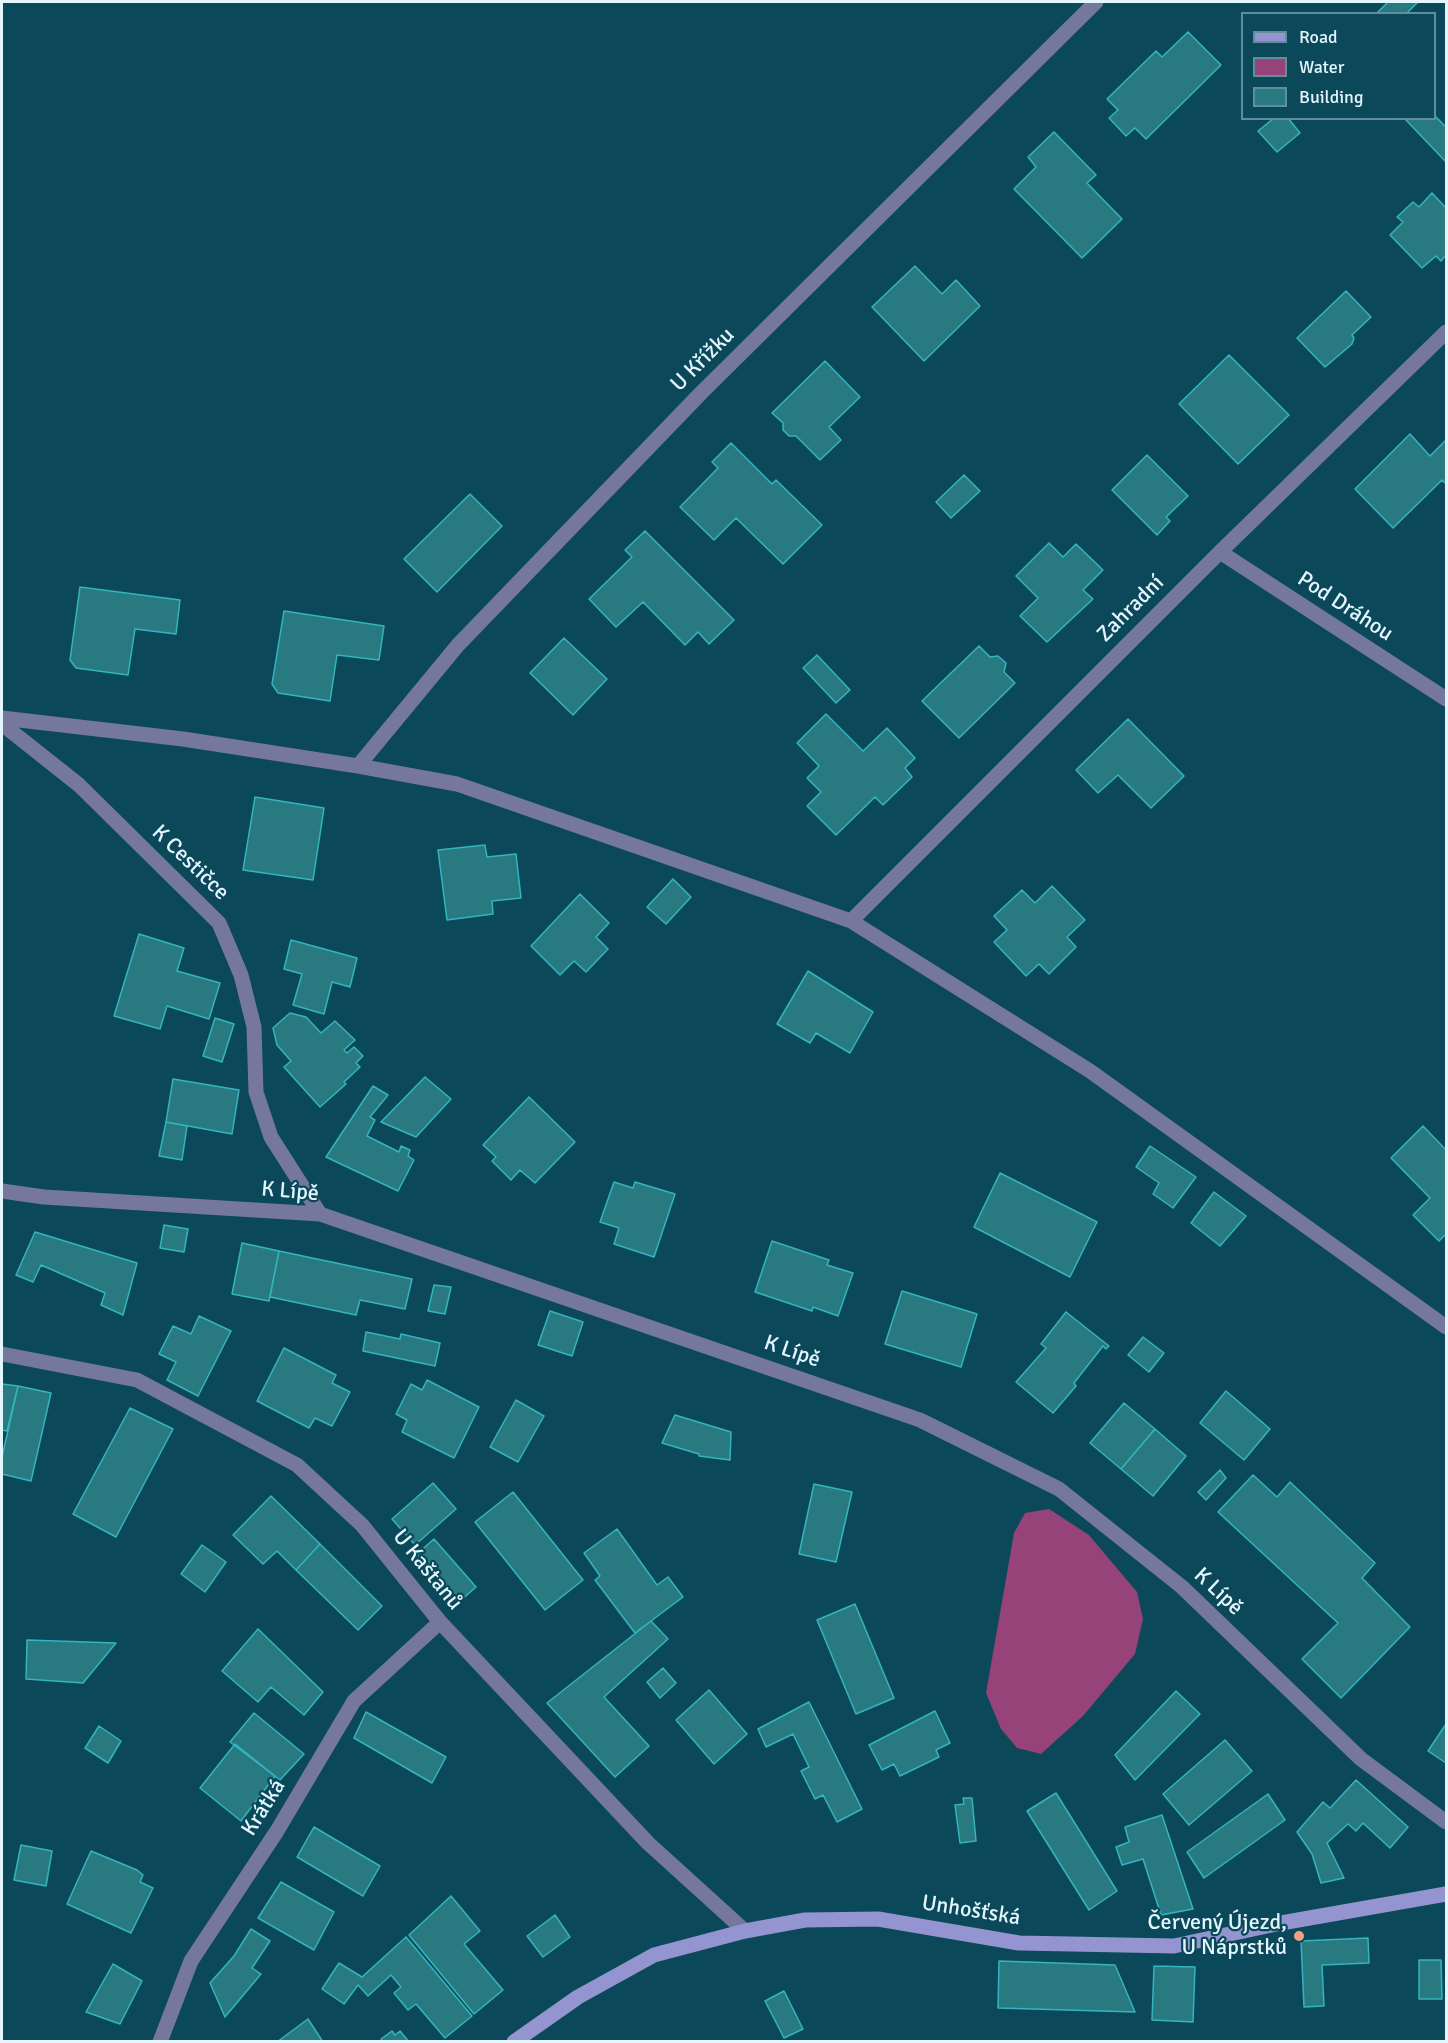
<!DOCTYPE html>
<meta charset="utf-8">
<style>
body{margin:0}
#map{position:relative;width:1448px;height:2043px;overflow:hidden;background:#0a485a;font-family:Signika,sans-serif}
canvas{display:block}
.frame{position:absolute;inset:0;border:3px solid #e4f6fd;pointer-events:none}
.legend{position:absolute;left:1241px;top:12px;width:195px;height:108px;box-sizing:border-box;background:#0a485a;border:2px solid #618e9b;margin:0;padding:8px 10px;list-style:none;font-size:18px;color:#e4f6fd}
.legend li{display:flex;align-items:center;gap:12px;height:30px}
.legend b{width:30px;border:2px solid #618e9b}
</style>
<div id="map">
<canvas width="1448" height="2043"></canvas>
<div class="frame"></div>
<ul class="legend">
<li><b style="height:8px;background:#9394d0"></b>Road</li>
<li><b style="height:16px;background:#954378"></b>Water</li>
<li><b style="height:16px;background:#297a80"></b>Building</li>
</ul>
</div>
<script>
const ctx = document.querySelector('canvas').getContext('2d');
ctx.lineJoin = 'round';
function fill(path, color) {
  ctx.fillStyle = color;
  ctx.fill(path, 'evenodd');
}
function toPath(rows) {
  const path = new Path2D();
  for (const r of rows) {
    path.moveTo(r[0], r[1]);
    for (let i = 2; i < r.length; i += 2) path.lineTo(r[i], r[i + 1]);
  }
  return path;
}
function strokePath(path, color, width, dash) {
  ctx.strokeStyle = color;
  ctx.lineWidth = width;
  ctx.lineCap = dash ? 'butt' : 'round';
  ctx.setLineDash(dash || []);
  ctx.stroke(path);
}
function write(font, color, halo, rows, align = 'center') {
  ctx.font = font + ' Signika,sans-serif';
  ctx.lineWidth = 4.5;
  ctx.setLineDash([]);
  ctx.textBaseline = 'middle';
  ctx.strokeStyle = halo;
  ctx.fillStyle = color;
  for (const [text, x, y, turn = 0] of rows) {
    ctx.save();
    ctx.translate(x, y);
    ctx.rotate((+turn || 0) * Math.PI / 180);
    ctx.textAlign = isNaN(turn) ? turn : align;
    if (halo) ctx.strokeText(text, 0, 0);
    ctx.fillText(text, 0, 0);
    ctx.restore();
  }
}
const water = toPath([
 [1049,1509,1089,1535,1137,1592,1143,1619,1135,1654,1083,1716,1041,1754,1017,1748,1001,1729,986,1693,1014,1533,1025,1513]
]);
const building = toPath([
 [1388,2,1418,2,1406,14,1376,14,1388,2],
 [1188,32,1221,65,1146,139,1135,128,1126,136,1109,118,1118,110,1107,99,1156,51,1162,57,1188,32],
 [1434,115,1446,127,1446,162,1405,119,1434,118,1434,115],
 [1274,118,1288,118,1300,133,1277,152,1258,131,1274,118],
 [1054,132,1096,175,1087,183,1122,219,1082,258,1014,189,1036,167,1028,157,1054,132],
 [1432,193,1446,208,1446,255,1441,261,1436,256,1422,268,1390,235,1403,222,1397,217,1413,202,1419,207,1432,193],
 [915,266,942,294,956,280,980,306,924,361,872,307,915,266],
 [1346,291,1371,317,1352,335,1354,338,1352,344,1325,367,1297,338,1346,291],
 [1229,355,1289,415,1238,464,1179,404,1229,355],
 [825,361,860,397,829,427,841,440,820,460,796,436,789,436,783,430,783,423,772,413,825,361],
 [1410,434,1430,456,1446,440,1446,484,1442,480,1393,528,1355,489,1410,434],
 [731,443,772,484,776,480,822,525,783,564,736,518,714,540,680,507,718,468,712,462,731,443],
 [1147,455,1188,496,1166,517,1170,521,1157,535,1112,490,1147,455],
 [964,475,980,491,951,518,936,502,964,475],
 [470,494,502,526,437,592,404,559,470,494],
 [645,531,734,620,709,644,698,632,685,645,643,602,616,627,589,599,632,557,625,550,645,531],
 [1049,543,1063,557,1076,544,1103,570,1083,590,1093,599,1047,642,1020,616,1038,598,1016,576,1049,543],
 [80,587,180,600,176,634,135,629,128,675,76,668,70,660,80,587],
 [284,611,384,626,379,660,337,655,330,701,278,693,272,684,284,611],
 [564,638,607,679,573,715,530,673,564,638],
 [979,646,990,657,998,656,1006,663,1004,672,1015,683,959,738,922,701,979,646],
 [817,655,850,690,836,703,803,668,817,655],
 [826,714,863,751,887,728,915,758,905,768,912,777,883,805,875,797,836,835,807,806,821,792,807,778,819,766,797,743,826,714],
 [1128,719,1184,776,1151,808,1118,775,1098,793,1076,770,1128,719],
 [255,797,324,808,313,880,243,870,255,797],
 [485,845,487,857,516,854,521,898,492,901,493,914,447,920,438,850,485,845],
 [673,879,691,897,666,924,647,907,673,879],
 [1052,886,1085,920,1067,937,1076,947,1049,974,1039,964,1026,976,994,942,1007,930,994,916,1022,890,1035,903,1052,886],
 [580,894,609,923,596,937,608,949,586,972,574,961,560,975,531,946,580,894],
 [139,934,184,948,177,971,220,983,209,1019,167,1006,160,1029,114,1016,139,934],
 [291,940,357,958,350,987,332,982,324,1014,293,1005,302,974,284,969,291,940],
 [808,971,873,1012,850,1053,816,1033,810,1043,777,1024,808,971],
 [290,1013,306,1017,321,1033,335,1021,355,1040,344,1050,347,1053,354,1047,363,1056,356,1063,360,1067,344,1082,346,1084,320,1107,284,1067,291,1061,277,1045,273,1028,290,1013],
 [215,1018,234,1024,222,1062,203,1056,215,1018],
 [425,1077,451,1099,416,1137,381,1122,425,1077],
 [173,1079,239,1090,232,1134,166,1122,173,1079],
 [373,1086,388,1095,370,1117,375,1120,367,1136,399,1152,401,1146,410,1150,408,1156,414,1160,398,1191,326,1157,373,1086],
 [529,1097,575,1142,535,1183,520,1170,511,1180,492,1161,496,1157,483,1145,529,1097],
 [166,1122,187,1126,182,1160,159,1156,166,1122],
 [1423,1126,1446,1150,1446,1234,1439,1241,1413,1215,1430,1198,1391,1158,1423,1126],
 [1150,1146,1196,1177,1173,1208,1153,1194,1159,1183,1136,1167,1150,1146],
 [1000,1173,1097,1222,1070,1277,974,1227,1000,1173],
 [614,1182,633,1188,635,1182,675,1194,654,1257,614,1244,619,1228,600,1222,614,1182],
 [1214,1192,1246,1216,1220,1246,1191,1223,1214,1192],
 [164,1225,188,1229,184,1252,160,1248,164,1225],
 [35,1232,137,1263,123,1315,101,1305,105,1293,41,1265,33,1282,16,1275,35,1232],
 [772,1241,829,1260,827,1265,853,1273,838,1316,813,1307,812,1311,755,1292,772,1241],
 [242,1243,279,1251,269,1301,232,1294,242,1243],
 [279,1251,412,1279,405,1309,360,1300,356,1315,270,1297,279,1251],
 [434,1285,451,1287,445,1314,428,1311,434,1285],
 [902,1291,977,1314,961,1367,885,1344,902,1291],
 [550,1311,583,1322,572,1356,538,1345,550,1311],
 [1066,1312,1109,1346,1106,1349,1103,1346,1074,1383,1076,1386,1053,1413,1016,1382,1046,1348,1041,1344,1066,1312],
 [199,1316,231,1331,198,1396,167,1380,176,1362,159,1354,173,1326,191,1334,199,1316],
 [366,1332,400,1339,401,1334,440,1343,435,1366,363,1351,366,1332],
 [1143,1337,1164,1353,1149,1372,1128,1355,1143,1337],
 [284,1348,336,1375,332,1383,350,1392,332,1426,315,1418,309,1428,257,1401,284,1348],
 [427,1380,479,1407,454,1458,402,1432,407,1420,396,1414,411,1384,422,1390,427,1380],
 [2,1384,18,1386,7,1431,2,1430,2,1384],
 [18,1386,51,1393,31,1481,2,1474,2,1457,18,1386],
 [1226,1391,1270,1429,1244,1460,1200,1423,1226,1391],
 [516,1400,544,1416,518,1462,490,1447,516,1400],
 [1124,1403,1155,1429,1121,1469,1090,1443,1124,1403],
 [130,1408,173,1429,116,1537,73,1514,130,1408],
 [675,1415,731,1432,730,1460,699,1456,699,1454,662,1443,675,1415],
 [1155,1429,1186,1456,1153,1496,1121,1469,1155,1429],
 [1220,1470,1226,1478,1206,1500,1198,1492,1220,1470],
 [1253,1475,1277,1497,1290,1482,1375,1563,1362,1578,1410,1627,1341,1698,1302,1659,1338,1623,1218,1512,1253,1475],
 [433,1483,456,1509,415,1545,392,1519,433,1483],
 [814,1484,852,1492,836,1562,799,1554,814,1484],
 [513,1492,583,1580,545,1610,475,1522,513,1492],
 [271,1496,320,1544,296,1570,277,1551,263,1564,233,1535,271,1496],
 [617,1529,657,1585,668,1577,683,1597,635,1633,595,1580,600,1576,584,1553,617,1529],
 [434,1539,476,1587,459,1602,417,1554,434,1539],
 [320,1544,382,1606,358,1630,296,1570,320,1544],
 [202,1545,226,1562,205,1592,181,1574,202,1545],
 [855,1604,894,1698,856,1714,817,1620,855,1604],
 [651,1621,668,1639,604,1697,649,1746,615,1777,547,1703,651,1621],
 [258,1629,323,1692,304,1715,271,1687,258,1702,222,1671,258,1629],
 [27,1640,116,1643,83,1683,26,1679,27,1640],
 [663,1668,676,1683,660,1698,647,1682,663,1668],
 [709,1690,747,1734,714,1764,676,1720,709,1690],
 [1176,1691,1200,1714,1135,1780,1115,1755,1176,1691],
 [809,1702,862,1809,837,1822,823,1795,815,1799,801,1771,809,1767,793,1734,766,1747,758,1729,809,1702],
 [935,1711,950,1743,936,1750,939,1757,900,1776,894,1764,882,1770,869,1745,935,1711],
 [366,1712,446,1757,432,1783,354,1738,366,1712],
 [254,1713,304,1754,280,1780,230,1742,254,1713],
 [1446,1724,1446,1763,1428,1751,1446,1724],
 [99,1726,121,1741,108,1763,85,1748,99,1726],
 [1225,1740,1252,1771,1189,1825,1163,1794,1225,1740],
 [235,1744,275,1776,241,1821,200,1788,235,1744],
 [1356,1780,1408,1827,1390,1848,1363,1823,1356,1831,1348,1824,1327,1843,1344,1878,1321,1883,1312,1854,1297,1832,1323,1802,1330,1808,1356,1780],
 [1056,1793,1117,1891,1089,1910,1027,1811,1056,1793],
 [1268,1794,1285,1820,1204,1878,1187,1852,1268,1794],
 [963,1798,972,1798,976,1841,960,1843,955,1805,964,1804,963,1798],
 [1162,1815,1193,1909,1161,1915,1143,1859,1122,1865,1116,1847,1129,1842,1125,1827,1162,1815],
 [314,1827,380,1866,363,1896,297,1857,314,1827],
 [21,1845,52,1851,46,1886,14,1880,21,1845],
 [91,1851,137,1870,143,1875,140,1882,153,1888,131,1933,67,1904,91,1851],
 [281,1882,334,1912,314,1950,258,1918,281,1882],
 [451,1896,480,1931,464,1944,503,1990,474,2014,409,1935,451,1896],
 [555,1915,570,1937,543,1957,527,1936,555,1915],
 [251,1929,270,1941,252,1968,261,1974,225,2017,210,1983,234,1956,251,1929],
 [406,1937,472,2016,445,2038,416,2004,408,2010,394,1993,401,1987,391,1975,368,1996,358,1985,344,2004,322,1989,339,1963,362,1977,406,1937],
 [1368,1938,1369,1963,1322,1965,1324,2006,1304,2007,1301,1941,1368,1938],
 [1419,1960,1441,1960,1442,1999,1419,1999,1419,1960],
 [999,1961,1115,1965,1135,2012,998,2008,999,1961],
 [113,1964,142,1981,120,2024,86,2012,113,1964],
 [1154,1966,1195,1967,1193,2022,1152,2020,1154,1966],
 [784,1991,803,2029,784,2038,765,2001,784,1991],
 [308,2019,323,2042,277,2042,308,2019],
 [392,2031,395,2035,400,2031,409,2042,383,2042,381,2039,392,2031]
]);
const minor = toPath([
 [1220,552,1446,699],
 [2,718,183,739,358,766,457,784,851,921,1090,1071,1446,1327],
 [2,724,79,785,219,923,241,975,254,1027,256,1092,271,1137,320,1214],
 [358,766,458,645,701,393,1096,2],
 [851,921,1220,552,1446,332],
 [2,1191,44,1197,320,1214,920,1420,1059,1489,1182,1587,1361,1759,1446,1822],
 [2,1354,137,1380,297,1465,362,1525,440,1622,648,1843,745,1931],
 [160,2042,191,1961,277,1831,354,1701,440,1622]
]);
const secondary = toPath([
 [514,2042,578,1997,654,1955,745,1931,805,1920,878,1919,1019,1943,1174,1946,1281,1923,1446,1894]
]);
const markers = [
 [1299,1936,6,"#f2a07f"]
];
const streetNames = [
 ["U Křížku",703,360,-45],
 ["Pod Dráhou",1345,607,33],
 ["Zahradní",1131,609,-45],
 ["K Cestičce",190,863,44],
 ["K Lípě",290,1192,5],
 ["K Lípě",792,1352,19],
 ["U Kaštanů",427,1570,51],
 ["K Lípě",1218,1592,43],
 ["Krátká",264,1808,-58],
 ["Unhošťská",971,1911,9]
];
const poiNames = [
 ["Červený Újezd,",1287,1923],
 ["U Náprstků",1287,1948]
];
fill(water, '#954378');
fill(building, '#297a80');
strokePath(building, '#33b5bf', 1.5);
strokePath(minor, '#76779d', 15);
strokePath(secondary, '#9394d0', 15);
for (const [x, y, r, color] of markers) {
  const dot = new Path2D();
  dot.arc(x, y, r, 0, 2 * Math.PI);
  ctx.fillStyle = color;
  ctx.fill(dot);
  strokePath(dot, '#0a485a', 2);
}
write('22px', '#e4f6fd', '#0a485a', streetNames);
write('22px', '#e4f6fd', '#0a485a', poiNames, 'right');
</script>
